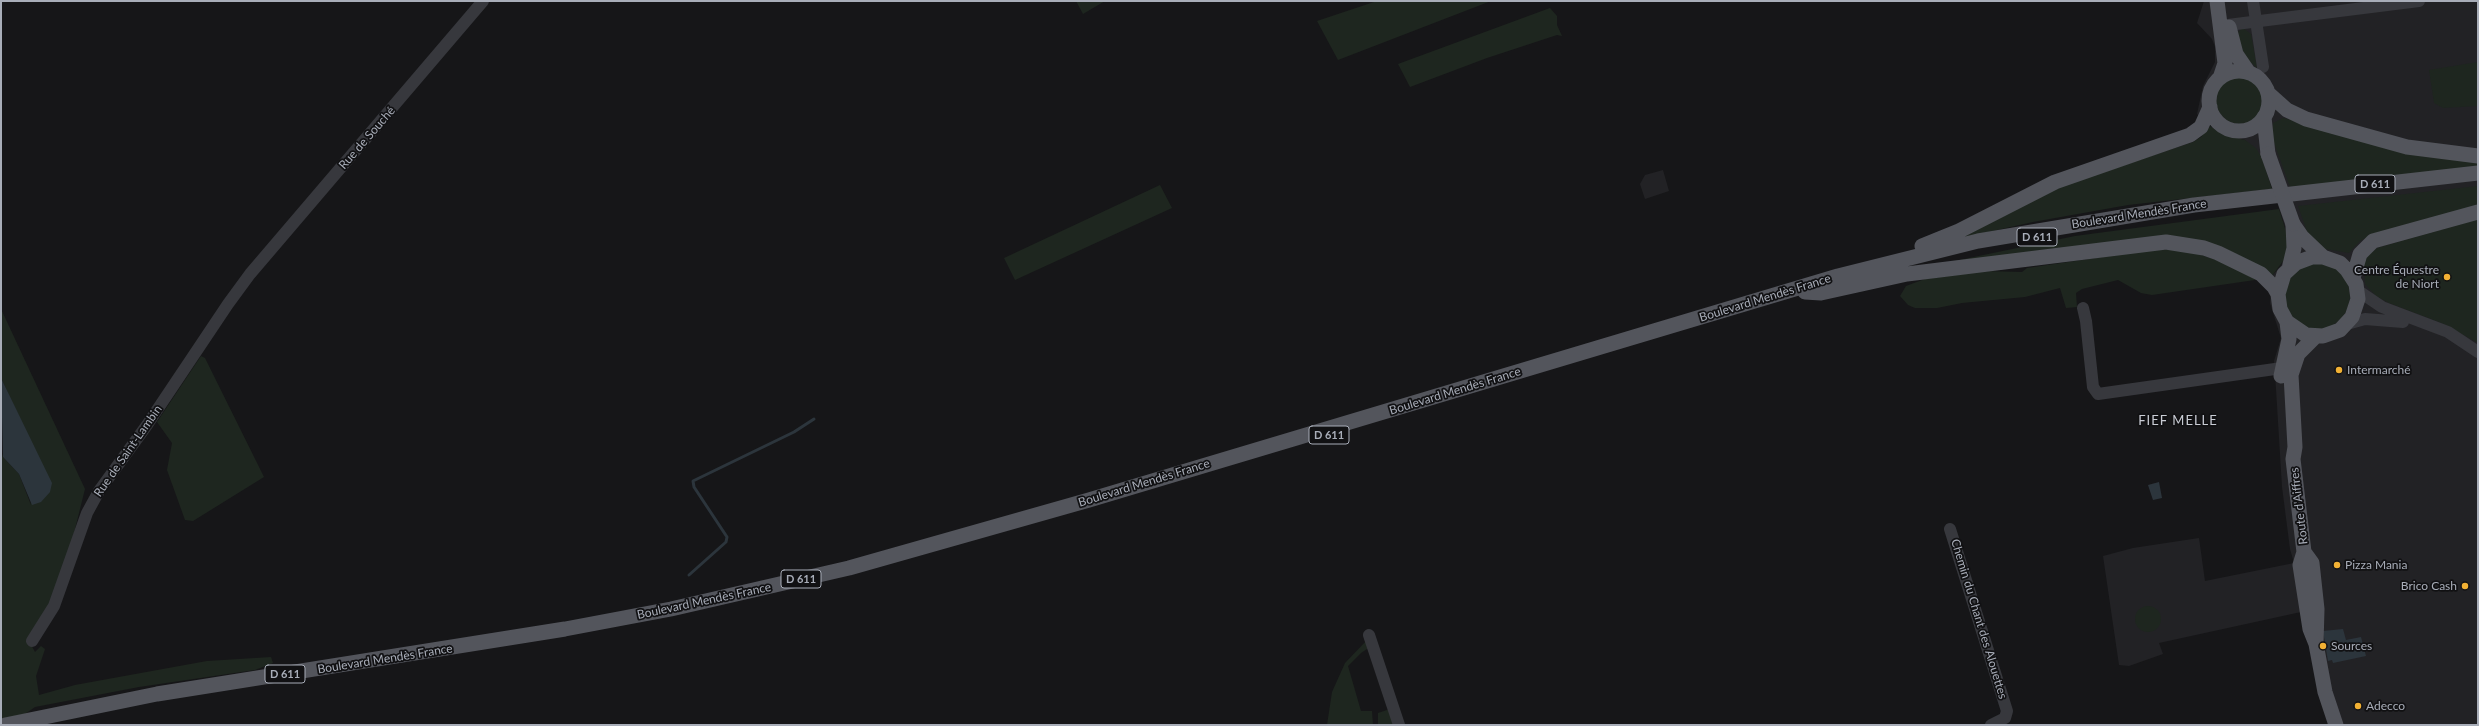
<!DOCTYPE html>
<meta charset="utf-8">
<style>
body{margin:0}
#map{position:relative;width:2479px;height:726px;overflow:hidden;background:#161618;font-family:Lato,sans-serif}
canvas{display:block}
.frame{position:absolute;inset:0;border:2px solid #a8adb8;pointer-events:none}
</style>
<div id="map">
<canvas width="2479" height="726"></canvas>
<div class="frame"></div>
</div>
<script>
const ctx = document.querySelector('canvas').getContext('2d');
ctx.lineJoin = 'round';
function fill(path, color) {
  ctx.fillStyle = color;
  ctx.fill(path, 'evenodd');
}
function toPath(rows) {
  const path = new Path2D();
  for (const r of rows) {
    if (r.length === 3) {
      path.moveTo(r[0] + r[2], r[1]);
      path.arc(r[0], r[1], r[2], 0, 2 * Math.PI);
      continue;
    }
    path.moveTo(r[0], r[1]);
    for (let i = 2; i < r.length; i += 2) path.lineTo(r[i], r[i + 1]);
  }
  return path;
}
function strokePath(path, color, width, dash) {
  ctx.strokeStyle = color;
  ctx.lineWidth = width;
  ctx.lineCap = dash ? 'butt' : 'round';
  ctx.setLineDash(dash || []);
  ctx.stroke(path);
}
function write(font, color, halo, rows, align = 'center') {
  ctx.font = font + ' Lato,sans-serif';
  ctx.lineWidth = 3.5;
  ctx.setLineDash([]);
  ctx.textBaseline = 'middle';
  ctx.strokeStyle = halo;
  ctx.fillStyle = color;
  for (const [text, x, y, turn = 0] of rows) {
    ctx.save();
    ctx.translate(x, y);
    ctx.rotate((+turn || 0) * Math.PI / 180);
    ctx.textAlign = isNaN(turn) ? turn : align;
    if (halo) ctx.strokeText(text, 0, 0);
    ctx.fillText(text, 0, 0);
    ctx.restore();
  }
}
const built = toPath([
 [2204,1,2478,1,2478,725,2341,725,2301,612,2159,643,2163,654,2129,666,2119,665,2103,556,2133,548,2199,538,2205,581,2294,563,2290,549,2282,487,2276,389,2274,361,2281,338,2270,303,2272,276,2282,264,2285,227,2263,158,2245,140,2222,134,2197,114,2203,86,2215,62,2215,47,2212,39,2197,23],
 [1663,170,1669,191,1645,199,1640,184,1645,175]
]);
const green = toPath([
 [1076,1,1105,1,1083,14],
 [1377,1,1491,1,1338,60,1317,21],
 [1550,8,1557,16,1557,25,1562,36,1557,35,1487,58,1410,87,1398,64],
 [2243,28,2251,34,2257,68,2247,59,2242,50,2238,32],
 [2478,62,2478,106,2443,108,2434,103,2429,70],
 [2240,100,24],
 [2283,118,2478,160,2478,166,2426,174,2290,187,2272,137,2273,123],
 [2210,126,2222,134,2245,140,2256,148,2262,158,2272,189,2128,205,2033,222,1948,241,2056,188,2193,142,2201,137],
 [1160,185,1172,208,1015,280,1004,258],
 [2478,186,2478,205,2371,235,2360,241,2349,253,2325,249,2309,237,2298,206],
 [2279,209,2288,238,2286,257,2272,276,2206,245,1940,264,2075,236],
 [2478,219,2478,343,2444,324,2389,303,2376,296,2365,284,2364,263,2367,256,2377,248],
 [2158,249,2190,251,2219,261,2251,275,2255,280,2152,295,2141,293,2118,280,2082,289,2076,293,2077,307,2066,308,2060,288,2025,297,1962,303,1937,308,1915,308,1908,305,1900,296,1906,286,1925,279,1983,271,2022,272,2027,268],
 [2317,296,33],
 [1,309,85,489,72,541,52,602,29,641,35,652,41,646,45,649,36,676,39,695,75,685,207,661,271,657,273,663,255,670,139,687,35,707,25,714,1,719,1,450,3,457,19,474,31,505,21,421,1,378],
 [201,356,205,358,264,477,193,521,185,520,167,470,172,443,157,422],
 [2148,619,13],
 [1367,640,1370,647,1361,653,1348,666,1361,711,1372,711,1373,725,1327,725,1332,692,1345,663],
 [1390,709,1396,725,1378,725,1378,713]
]);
const water = toPath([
 [1,378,52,483,50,492,41,502,32,505,19,474,3,457],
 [2159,482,2162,498,2153,500,2148,485],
 [2343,629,2346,640,2361,637,2366,656,2333,663,2332,660,2328,661,2323,631]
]);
const stream = toPath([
 [689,575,726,542,727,537,694,487,693,481,794,432,814,419]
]);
const minor = toPath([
 [2253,1,2263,67],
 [2228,25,2419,1],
 [2357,290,2382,307,2448,332,2478,352],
 [2083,308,2086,321,2093,387,2098,394,2282,368],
 [2347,324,2365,319,2403,322],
 [1950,529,2007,711,2005,718,1991,725],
 [1369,635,1399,725],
 [32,641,54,606,87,513,99,491,147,425,228,304,250,274,483,1]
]);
const major = toPath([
 [2217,1,2225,63,2220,78],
 [2229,27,2236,54,2249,73],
 [2239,101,30],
 [2268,93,2287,110,2306,119,2407,147,2478,156],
 [2264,117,2268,154],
 [2293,224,2302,237,2323,257],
 [1922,246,1959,231,2055,182,2190,135,2201,127,2210,107],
 [2289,269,2294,248,2293,224],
 [2353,278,2360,254,2373,241,2478,212],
 [1805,292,1821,293,1907,274,2166,242,2204,248,2218,253,2261,274,2274,287,2278,294,2280,309,2287,322,2306,335,2323,336,2340,330,2352,317,2358,299,2356,284,2347,270,2340,263,2323,257,2312,257,2296,263,2284,274,2278,294],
 [2315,337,2298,354,2291,375,2295,447,2293,459,2304,552,2312,563,2317,609,2316,644],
 [2281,376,2289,339,2287,322],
 [2304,552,2300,565,2310,629,2316,644,2325,692,2336,725],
 [5,725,157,694,565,629,671,609,849,568,1089,500,1838,276,1978,241,2194,205,2478,173]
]);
const majorBridge = toPath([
 [2268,154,2293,224]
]);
const markers = [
 [2447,277,4,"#f2b134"],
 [2339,370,4,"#f2b134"],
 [2337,565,4,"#f2b134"],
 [2465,586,4,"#f2b134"],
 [2323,646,4,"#f2b134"],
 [2358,706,4,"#f2b134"]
];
const shields = [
 [2375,184,40],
 [2037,237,40],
 [1329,435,40],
 [801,579,40],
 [285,674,40]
];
const shieldNames = [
 ["D 611",2375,184],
 ["D 611",2037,237],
 ["D 611",1329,435],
 ["D 611",801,579],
 ["D 611",285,674]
];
const streetNames = [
 ["Rue de Souché",367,138,-49],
 ["Boulevard Mendès France",2139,214,-9],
 ["Boulevard Mendès France",1765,298,-17],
 ["Boulevard Mendès France",1455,391,-17],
 ["Rue de Saint-Lambin",128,451,-55],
 ["Boulevard Mendès France",1144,483,-17],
 ["Route d'Aiffres",2299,506,-97],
 ["Boulevard Mendès France",704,601,-12],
 ["Chemin du Chant des Alouettes",1979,619,73],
 ["Boulevard Mendès France",385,659,-9]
];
const poiNames = [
 ["Centre Équestre",2439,270,"right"],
 ["de Niort",2439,284,"right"],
 ["Intermarché",2347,370],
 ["Pizza Mania",2345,565],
 ["Brico Cash",2457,586,"right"],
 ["Sources",2331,646],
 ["Adecco",2366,706]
];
const neighbourhoodNames = [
 ["FIEF MELLE",2178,421]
];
fill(built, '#222225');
fill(green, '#1e261f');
fill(water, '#2c353c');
strokePath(stream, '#2c353c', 3);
strokePath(minor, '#37383d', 12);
strokePath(major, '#53555c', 15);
strokePath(majorBridge, '#53555c', 15);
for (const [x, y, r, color] of markers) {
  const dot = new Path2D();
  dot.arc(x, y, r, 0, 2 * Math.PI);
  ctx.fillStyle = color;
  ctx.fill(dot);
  strokePath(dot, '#111113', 1.5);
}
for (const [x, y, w] of shields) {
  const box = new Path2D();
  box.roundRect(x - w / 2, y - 9, w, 18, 3);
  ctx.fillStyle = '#111113';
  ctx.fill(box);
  strokePath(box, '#a8adb8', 1);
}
write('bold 11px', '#a8adb8', null, shieldNames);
write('12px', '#a8adb8', '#111113', streetNames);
write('12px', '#a8adb8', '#111113', poiNames, 'left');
ctx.letterSpacing = '1px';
write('13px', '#c9ccd4', '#111113', neighbourhoodNames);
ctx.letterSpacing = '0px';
</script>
